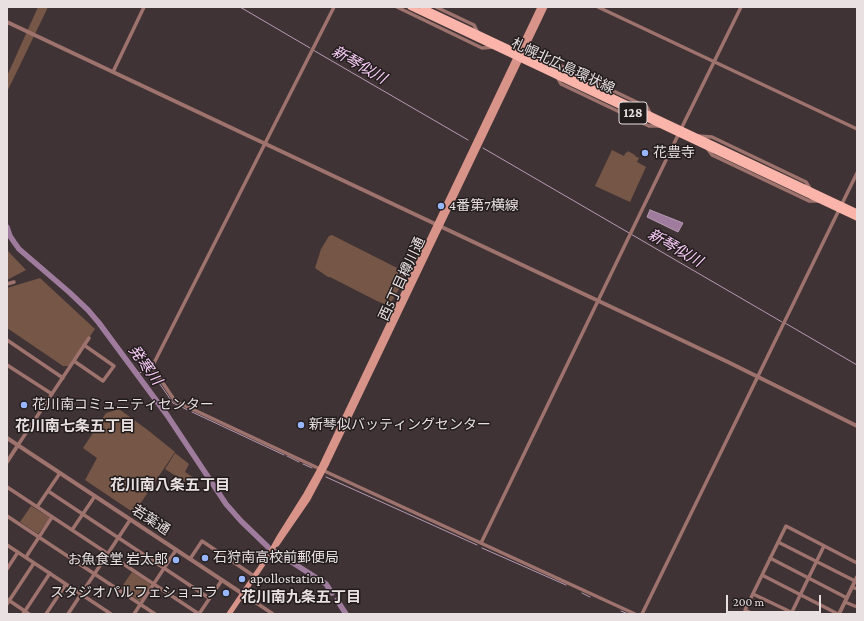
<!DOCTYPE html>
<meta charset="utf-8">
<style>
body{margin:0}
#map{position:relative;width:864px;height:621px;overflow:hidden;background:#403335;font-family:"Crimson Pro",serif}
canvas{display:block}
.frame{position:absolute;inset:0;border:8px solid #e8e0e1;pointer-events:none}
.scale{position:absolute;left:726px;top:595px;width:95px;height:18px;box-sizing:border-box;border:2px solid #e8e0e1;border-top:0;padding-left:5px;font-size:12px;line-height:14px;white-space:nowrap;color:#e8e0e1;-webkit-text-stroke:3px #221c1d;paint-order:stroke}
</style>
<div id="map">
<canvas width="864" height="621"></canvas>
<div class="frame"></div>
<div class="scale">200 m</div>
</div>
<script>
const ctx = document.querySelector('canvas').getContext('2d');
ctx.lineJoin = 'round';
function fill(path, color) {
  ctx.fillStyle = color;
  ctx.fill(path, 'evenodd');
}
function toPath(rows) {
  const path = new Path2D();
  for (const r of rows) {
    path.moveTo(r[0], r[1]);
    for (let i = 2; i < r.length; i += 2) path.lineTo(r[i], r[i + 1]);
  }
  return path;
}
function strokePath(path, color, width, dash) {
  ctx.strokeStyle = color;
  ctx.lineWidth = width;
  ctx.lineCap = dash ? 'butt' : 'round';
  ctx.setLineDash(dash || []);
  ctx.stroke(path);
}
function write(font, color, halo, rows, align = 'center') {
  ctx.font = font + ' "Crimson Pro","Noto Sans JP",serif';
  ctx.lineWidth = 3;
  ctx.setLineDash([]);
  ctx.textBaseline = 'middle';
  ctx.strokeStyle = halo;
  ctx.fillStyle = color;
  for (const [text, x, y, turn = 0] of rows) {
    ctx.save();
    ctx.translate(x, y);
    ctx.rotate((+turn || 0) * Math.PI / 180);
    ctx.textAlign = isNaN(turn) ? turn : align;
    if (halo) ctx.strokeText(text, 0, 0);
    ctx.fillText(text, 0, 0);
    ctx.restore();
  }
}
const green = toPath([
 [38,7,48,7,7,92,7,76],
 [612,150,624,156,626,152,627,153,628,151,635,155,635,156,639,158,637,162,646,167,630,202,595,186],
 [332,235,405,272,404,281,389,306,377,301,330,277,328,277,315,268,321,249,329,236],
 [7,250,26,270,7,280],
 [40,278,95,329,69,366,63,366,7,328,7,288],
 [119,409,149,431,175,452,134,513,85,480,97,458,83,448,106,413],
 [175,453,189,464,185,472,197,480,193,487,165,469],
 [31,506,49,517,49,519,38,534,20,522],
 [132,572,150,584,151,586,141,600,139,601,121,588]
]);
const water = toPath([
 [650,210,683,223,678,232,647,217,650,210]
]);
const stream = toPath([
 [240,7,310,48],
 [313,50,468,140],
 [483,148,782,322],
 [785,323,857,365],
 [148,367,173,403,188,410],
 [138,374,143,371],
 [192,412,284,455],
 [287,456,299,462],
 [303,464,312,468],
 [326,477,477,545],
 [482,548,566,585],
 [582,593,590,597],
 [621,611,628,614]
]);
const river = toPath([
 [7,227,10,236,14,242,19,249,69,292,88,310,99,323,167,415,226,504,241,521,268,547],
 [276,552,326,584,332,593],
 [337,600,346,614]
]);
const minor = toPath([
 [334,7,152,367,175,401,320,469,635,614],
 [397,7,482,48,494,47],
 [436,7,474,25,478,33],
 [598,7,857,129],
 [541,62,553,62,647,107,651,115],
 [113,72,144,7],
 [557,77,561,84,649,126,659,126],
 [698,136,712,137,806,182,811,190],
 [707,148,712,155,809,201,819,201],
 [7,284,14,282],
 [7,340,63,378],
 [74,361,103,381,114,366,84,345],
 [7,365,52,394],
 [18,445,89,338],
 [7,487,199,614,222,580],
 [48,491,209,598],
 [37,507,60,473],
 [7,516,155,614],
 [72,530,95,496],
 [778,542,855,581],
 [481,543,681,129,741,7],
 [7,545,111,614],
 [26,557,52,517],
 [770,558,847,598],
 [190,559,202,541,254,576],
 [7,569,18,552],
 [762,575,838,614],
 [852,587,857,589],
 [243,594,273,614],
 [753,594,795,614],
 [7,599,29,614],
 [845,602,857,607],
 [7,604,34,563],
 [23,614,50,573],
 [46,614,66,584],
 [68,614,130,520],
 [134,614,176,550],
 [642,614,857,173],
 [753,614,745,610,786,526,857,563],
 [791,614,824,546]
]);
const tertiary = toPath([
 [7,22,728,362,857,426],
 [7,438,243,594],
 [7,462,18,445],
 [839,614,857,577]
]);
const secondary = toPath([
 [277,544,308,499,327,463,545,7],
 [229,614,269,555,279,537,306,494,320,469,540,7]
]);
const primary = toPath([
 [410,7,857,218],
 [422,7,857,212]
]);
const markers = [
 [645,153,4,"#98b6fd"],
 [441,206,4,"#98b6fd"],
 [24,405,4,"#98b6fd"],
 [301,425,4,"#98b6fd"],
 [205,558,4,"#98b6fd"],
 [176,560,4,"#98b6fd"],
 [242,579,4,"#98b6fd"],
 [226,593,4,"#98b6fd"]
];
const shields = [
 [633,113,28]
];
const shieldNames = [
 ["128",633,113]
];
const streetNames = [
 ["札幌北広島環状線",563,66,25],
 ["西5丁目樽川通",402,279,-65],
 ["若葉通",151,520,33]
];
const poiNames = [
 ["花豊寺",653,153],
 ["4番第7横線",449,206],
 ["花川南コミュニティセンター",32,405],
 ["新琴似バッティングセンター",309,425],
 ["石狩南高校前郵便局",213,558],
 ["お魚食堂 岩太郎",168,560,"right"],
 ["apollostation",250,579],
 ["スタジオパルフェショコラ",218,593,"right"]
];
const waterNames = [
 ["新琴似川",359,65,30],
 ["新琴似川",675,248,30],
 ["発寒川",145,365,54]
];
const neighbourhoodNames = [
 ["花川南七条五丁目",75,426],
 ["花川南八条五丁目",170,485],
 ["花川南九条五丁目",301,597]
];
fill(green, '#765646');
fill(water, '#9f7c9e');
strokePath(water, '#b59ab2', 1);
strokePath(stream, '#b59ab2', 1);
strokePath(river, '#9f7c9e', 5.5);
strokePath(minor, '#9f736d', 3.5);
strokePath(tertiary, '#9f736d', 4);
strokePath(secondary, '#d9948a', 5);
strokePath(primary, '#fab4a9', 5.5);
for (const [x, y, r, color] of markers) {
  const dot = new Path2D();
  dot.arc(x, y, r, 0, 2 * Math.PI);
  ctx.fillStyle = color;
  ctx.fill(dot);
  strokePath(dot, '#221c1d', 1.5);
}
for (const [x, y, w] of shields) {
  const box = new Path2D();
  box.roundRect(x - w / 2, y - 11, w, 22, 3);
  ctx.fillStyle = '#221c1d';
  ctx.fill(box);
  strokePath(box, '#e8e0e1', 1);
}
write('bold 13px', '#e8e0e1', null, shieldNames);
write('14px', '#e8e0e1', '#221c1d', streetNames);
write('14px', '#e8e0e1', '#221c1d', poiNames, 'left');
write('italic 15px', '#facdf8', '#221c1d', waterNames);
write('bold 15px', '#e8e0e1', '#221c1d', neighbourhoodNames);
</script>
